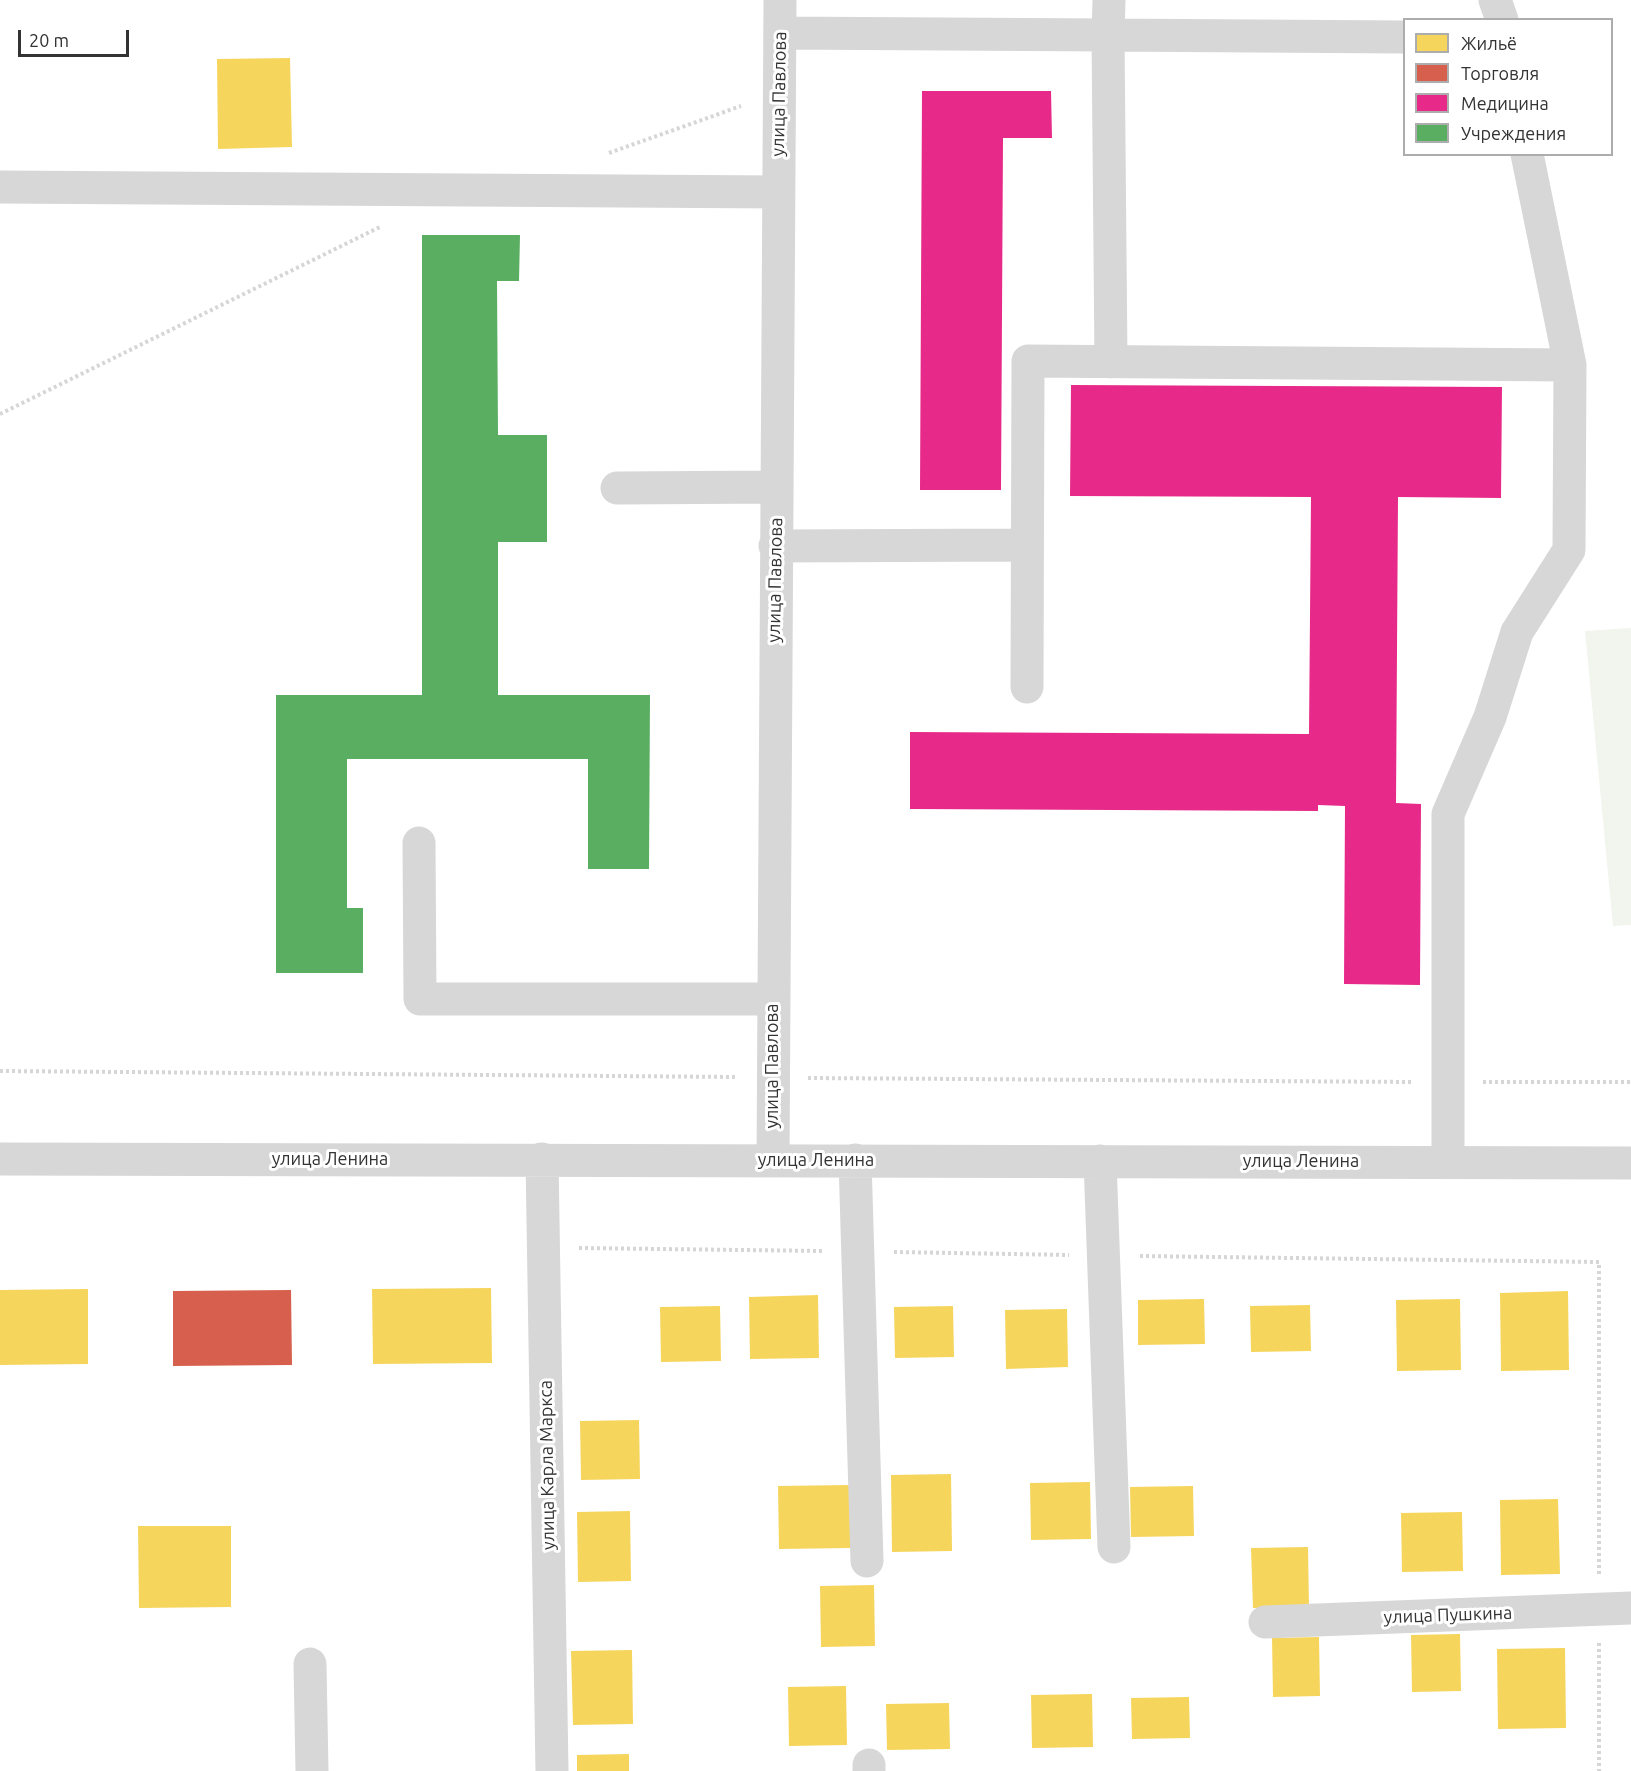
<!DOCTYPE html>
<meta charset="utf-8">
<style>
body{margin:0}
#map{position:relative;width:1631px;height:1771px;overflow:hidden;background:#fff;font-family:Ubuntu,sans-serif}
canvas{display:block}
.legend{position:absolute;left:1403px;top:18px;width:210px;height:138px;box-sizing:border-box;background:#fff;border:2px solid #adadad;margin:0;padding:8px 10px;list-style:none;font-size:18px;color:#333}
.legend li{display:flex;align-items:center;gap:12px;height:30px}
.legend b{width:30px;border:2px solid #adadad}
.scale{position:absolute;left:18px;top:30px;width:111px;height:27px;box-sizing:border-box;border:3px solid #333;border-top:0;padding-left:8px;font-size:18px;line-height:21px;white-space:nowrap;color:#333;-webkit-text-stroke:4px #fff;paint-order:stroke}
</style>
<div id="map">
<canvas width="1631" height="1771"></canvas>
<ul class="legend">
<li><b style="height:16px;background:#f6d55c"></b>Жильё</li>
<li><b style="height:16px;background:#d6604d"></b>Торговля</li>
<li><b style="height:16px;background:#e7298a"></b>Медицина</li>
<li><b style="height:16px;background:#5aae61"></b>Учреждения</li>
</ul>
<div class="scale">20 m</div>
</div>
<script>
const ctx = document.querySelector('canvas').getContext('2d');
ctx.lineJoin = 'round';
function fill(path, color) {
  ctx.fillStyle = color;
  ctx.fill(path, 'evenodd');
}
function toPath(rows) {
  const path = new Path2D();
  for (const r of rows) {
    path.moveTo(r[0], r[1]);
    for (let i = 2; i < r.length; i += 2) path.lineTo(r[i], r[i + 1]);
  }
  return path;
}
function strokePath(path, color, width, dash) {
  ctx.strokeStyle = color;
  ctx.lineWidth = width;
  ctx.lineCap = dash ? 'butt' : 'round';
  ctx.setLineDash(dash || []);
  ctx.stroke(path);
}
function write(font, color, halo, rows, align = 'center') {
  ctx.font = font + ' Ubuntu,sans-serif';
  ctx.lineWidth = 6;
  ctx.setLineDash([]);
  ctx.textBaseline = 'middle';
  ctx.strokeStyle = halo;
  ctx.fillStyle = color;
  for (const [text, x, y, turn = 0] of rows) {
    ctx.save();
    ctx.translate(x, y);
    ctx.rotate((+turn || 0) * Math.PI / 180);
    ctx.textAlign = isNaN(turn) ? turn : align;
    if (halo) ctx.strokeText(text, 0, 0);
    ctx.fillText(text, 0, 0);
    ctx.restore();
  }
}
const green = toPath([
 [1631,628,1631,925,1613,926,1585,631]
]);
const homes = toPath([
 [290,58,292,147,218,149,217,59],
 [491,1288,492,1363,373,1364,372,1289],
 [88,1289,88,1364,0,1365,0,1290],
 [1568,1291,1569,1370,1501,1371,1500,1293],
 [818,1295,819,1358,750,1359,749,1297],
 [1204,1299,1205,1344,1138,1345,1138,1300],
 [1460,1299,1461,1370,1397,1371,1396,1300],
 [1310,1305,1311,1351,1251,1352,1250,1306],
 [720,1306,721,1361,661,1362,660,1307],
 [953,1306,954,1357,895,1358,894,1307],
 [1067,1309,1068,1367,1006,1369,1005,1310],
 [639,1420,640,1479,581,1480,580,1421],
 [951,1474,952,1551,892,1552,891,1475],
 [1090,1482,1091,1539,1031,1540,1030,1483],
 [850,1485,851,1548,779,1549,778,1486],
 [1193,1486,1194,1536,1131,1537,1130,1487],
 [1558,1499,1560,1574,1501,1575,1500,1500],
 [630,1511,631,1581,578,1582,577,1512],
 [1462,1512,1463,1571,1402,1572,1401,1513],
 [138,1526,231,1526,231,1607,139,1608],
 [1308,1547,1309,1607,1253,1608,1251,1548],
 [874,1585,875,1646,821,1647,820,1586],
 [1460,1634,1461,1691,1412,1692,1411,1635],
 [1319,1637,1320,1696,1273,1697,1272,1638],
 [1565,1648,1566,1728,1498,1729,1497,1649],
 [632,1650,633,1724,573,1725,571,1651],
 [846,1686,847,1745,789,1746,788,1687],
 [1092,1694,1093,1747,1032,1748,1031,1695],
 [1189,1697,1190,1738,1132,1739,1131,1698],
 [949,1703,950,1749,887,1750,886,1704],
 [629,1754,629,1771,577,1771,577,1755]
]);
const shops = toPath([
 [291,1290,292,1365,173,1366,173,1291]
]);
const health = toPath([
 [922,91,1051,91,1052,138,1003,138,1001,490,920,490],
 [1071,385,1502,387,1501,498,1398,497,1396,803,1421,804,1420,985,1344,984,1345,806,1318,805,1318,811,910,809,910,732,1309,734,1311,497,1070,496]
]);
const public = toPath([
 [422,235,520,235,519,281,497,281,498,435,547,435,547,542,498,542,498,695,650,695,649,869,588,869,588,759,347,759,347,908,363,908,363,973,276,973,276,695,422,695]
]);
const path = toPath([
 [609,153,741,106],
 [0,414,382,226],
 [0,1071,737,1077],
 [808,1078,1412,1082],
 [1483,1082,1631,1082],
 [579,1248,823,1251],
 [894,1252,1069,1255],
 [1140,1256,1599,1262,1599,1575],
 [1599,1643,1599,1771]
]);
const minor = toPath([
 [1495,0,1502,20],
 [780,33,1108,35,1109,0],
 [1527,154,1570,365],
 [0,187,778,192],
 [1111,362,1108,35,1404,37],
 [617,488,776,487],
 [775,546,1027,545],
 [1027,687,1028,361,1570,365,1569,550,1517,632,1490,717,1448,814,1448,1162],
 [419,843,420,999,772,999],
 [0,1159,1631,1163],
 [542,1159,552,1771],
 [773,1160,780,0],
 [855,1160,867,1561],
 [1100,1161,1114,1547],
 [1265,1622,1631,1608],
 [310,1664,312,1771],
 [869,1765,869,1771]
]);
const streetNames = [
 ["улица Павлова",779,94,-89],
 ["улица Павлова",775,580,-89],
 ["улица Павлова",772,1066,-90],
 ["улица Ленина",330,1159],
 ["улица Ленина",816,1160],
 ["улица Ленина",1301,1161],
 ["улица Карла Маркса",547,1465,-91],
 ["улица Пушкина",1448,1615,-2]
];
fill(green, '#f1f5ed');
fill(homes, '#f6d55c');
fill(shops, '#d6604d');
fill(health, '#e7298a');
fill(public, '#5aae61');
strokePath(path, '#d6d6d6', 4, [3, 3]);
strokePath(minor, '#d7d7d7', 33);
write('18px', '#333', '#fff', streetNames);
</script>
